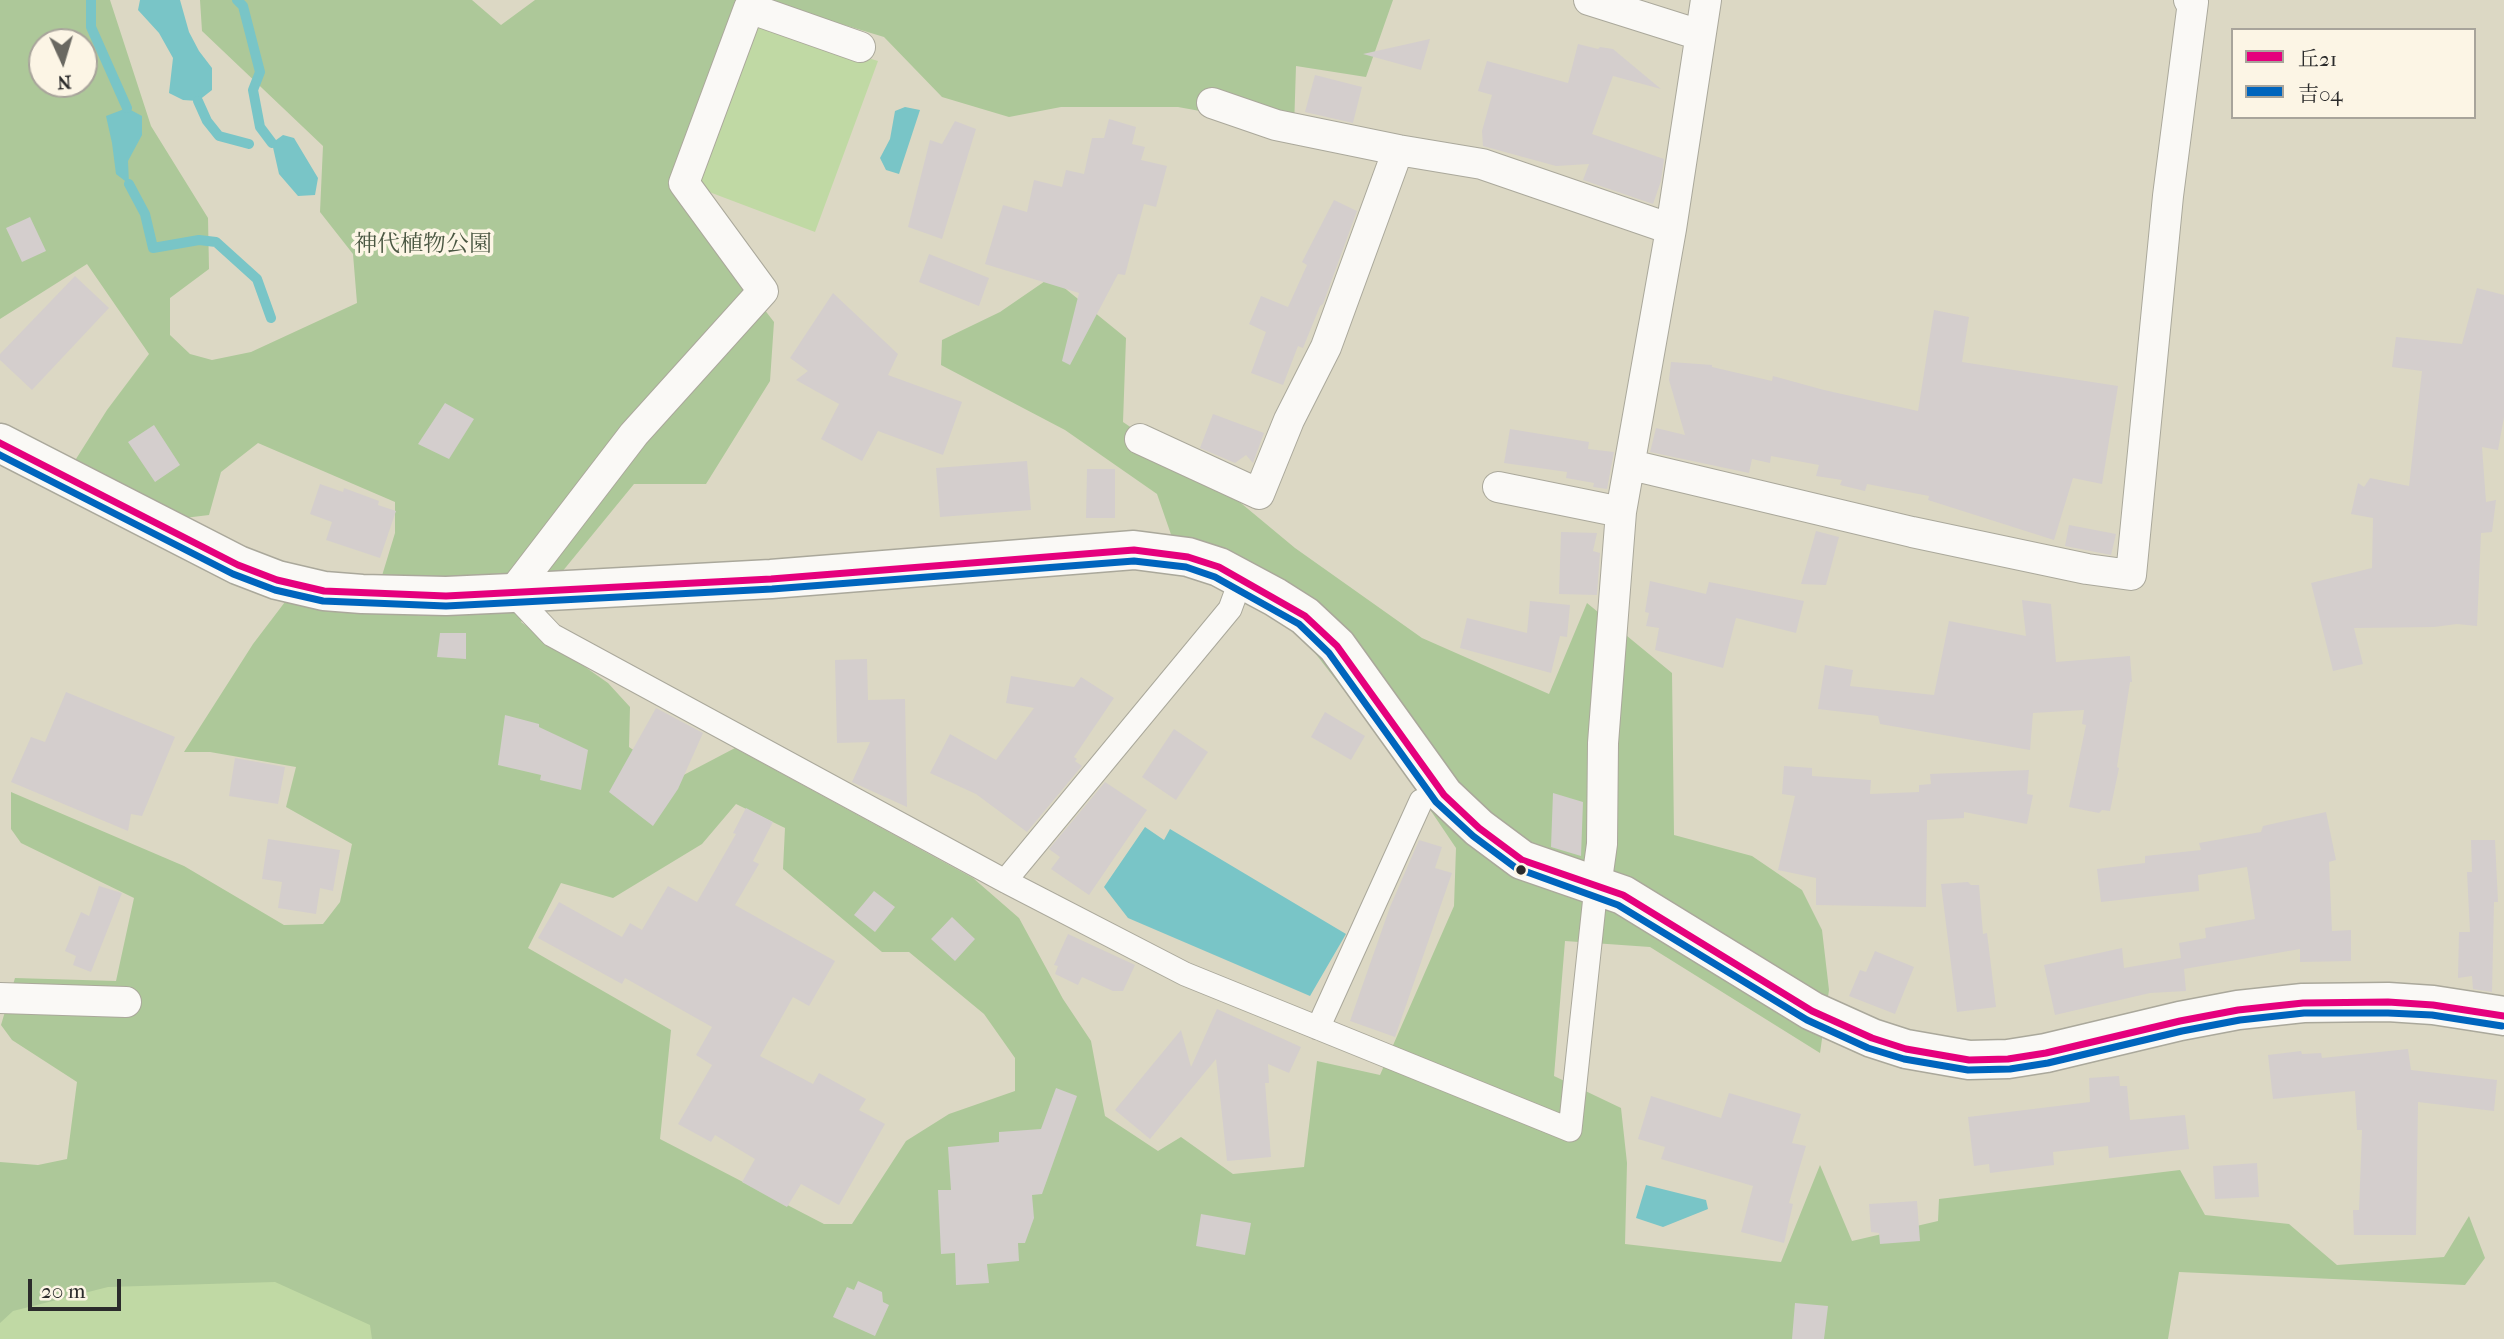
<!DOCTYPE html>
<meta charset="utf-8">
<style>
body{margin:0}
#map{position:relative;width:2504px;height:1339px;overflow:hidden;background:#dcd8c4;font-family:"IM FELL French Canon","Noto Serif JP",serif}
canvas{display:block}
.legend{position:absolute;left:2231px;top:28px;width:245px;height:91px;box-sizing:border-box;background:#fcf5e5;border:2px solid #a8a49b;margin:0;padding:9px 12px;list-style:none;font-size:21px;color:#2b2b2b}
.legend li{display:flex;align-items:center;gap:14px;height:35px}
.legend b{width:35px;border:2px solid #a8a49b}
.north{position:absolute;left:28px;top:28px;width:70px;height:70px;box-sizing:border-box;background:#fcf5e5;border:2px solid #a8a49b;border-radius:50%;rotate:176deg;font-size:19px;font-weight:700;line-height:28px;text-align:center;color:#2b2b2b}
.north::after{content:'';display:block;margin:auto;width:24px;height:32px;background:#696861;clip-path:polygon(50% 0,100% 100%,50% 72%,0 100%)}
.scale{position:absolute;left:28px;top:1279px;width:93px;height:32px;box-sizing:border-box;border:4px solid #2b2b2b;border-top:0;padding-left:9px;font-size:21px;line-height:24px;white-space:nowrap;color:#2b2b2b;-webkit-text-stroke:5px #fcf5e5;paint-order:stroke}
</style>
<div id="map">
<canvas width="2504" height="1339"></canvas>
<ul class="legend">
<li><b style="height:9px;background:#e5007d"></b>丘21</li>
<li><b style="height:9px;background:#0065bd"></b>吉04</li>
</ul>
<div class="north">N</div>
<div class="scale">20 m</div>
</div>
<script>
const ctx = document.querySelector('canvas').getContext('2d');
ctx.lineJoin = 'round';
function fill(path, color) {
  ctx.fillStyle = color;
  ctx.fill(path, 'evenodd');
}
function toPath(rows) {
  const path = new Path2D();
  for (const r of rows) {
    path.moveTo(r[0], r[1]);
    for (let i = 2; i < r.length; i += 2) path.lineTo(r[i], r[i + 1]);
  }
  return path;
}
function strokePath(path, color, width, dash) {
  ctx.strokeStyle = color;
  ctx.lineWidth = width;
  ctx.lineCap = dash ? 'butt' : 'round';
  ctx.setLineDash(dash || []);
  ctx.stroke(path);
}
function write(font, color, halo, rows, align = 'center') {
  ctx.font = font + ' "IM FELL French Canon","Noto Serif JP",serif';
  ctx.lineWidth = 7;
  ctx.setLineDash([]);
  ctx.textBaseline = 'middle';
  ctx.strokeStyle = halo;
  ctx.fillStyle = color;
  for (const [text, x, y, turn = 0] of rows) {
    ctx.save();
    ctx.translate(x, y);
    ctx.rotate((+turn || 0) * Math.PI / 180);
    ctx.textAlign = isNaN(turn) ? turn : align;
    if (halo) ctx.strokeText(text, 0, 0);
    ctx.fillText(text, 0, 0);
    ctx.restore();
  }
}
const green = toPath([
 [754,23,878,61,815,232,696,187],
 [0,1166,731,1339,0,1339]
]);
const forest = toPath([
 [0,0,110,0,151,126,208,218,209,269,170,298,170,335,190,354,212,360,251,352,357,303,353,254,320,212,323,146,202,31,200,0,472,0,501,25,535,0,739,0,677,196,774,322,770,381,706,484,634,484,521,622,608,683,630,707,629,747,676,779,735,748,973,878,1019,918,1063,999,1091,1041,1105,1116,1158,1151,1181,1137,1233,1174,1304,1167,1317,1061,1380,1075,1454,906,1456,848,1385,743,1294,626,1184,572,1157,494,1065,430,941,365,942,340,1000,312,1051,277,1126,338,1123,422,1230,494,1295,548,1422,638,1549,694,1587,603,1672,673,1674,835,1752,856,1802,890,1822,930,1829,990,1820,1053,1650,947,1565,941,1554,1076,1621,1108,1627,1163,1625,1244,1781,1262,1820,1165,1852,1241,1938,1221,1939,1199,2180,1170,2205,1215,2289,1224,2337,1265,2444,1257,2469,1216,2485,1258,2465,1285,2179,1272,2168,1339,372,1339,370,1325,275,1282,108,1287,13,1311,0,1323,0,1162,38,1165,67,1159,77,1082,12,1040,1,1025,15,978,116,981,134,898,21,843,11,829,11,792,184,866,284,925,323,924,340,902,352,844,286,807,296,767,210,752,184,752,253,644,288,598,424,616,409,581,381,579,395,533,395,502,258,443,221,472,209,515,168,520,69,470,107,410,149,354,87,264,0,319],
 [42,42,84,42,84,84,42,84],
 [736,804,785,828,783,869,882,952,909,952,984,1014,1015,1058,1015,1091,949,1114,906,1141,852,1224,824,1224,660,1139,671,1030,528,948,561,883,613,898,702,844],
 [762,0,1393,0,1366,77,1296,66,1294,128,1178,107,1061,107,1009,117,942,97,884,37]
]);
const water = toPath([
 [140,0,180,0,189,32,199,51,212,68,212,90,198,101,183,100,169,93,173,58,159,33,138,10],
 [905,107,920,110,899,174,886,170,880,158,890,139,895,111],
 [127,108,142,116,142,135,128,161,129,184,116,174,112,143,106,116],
 [283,135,294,138,318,178,315,195,298,196,279,174,272,143],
 [1145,827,1164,840,1170,829,1346,934,1310,996,1128,918,1104,887],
 [1646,1185,1706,1200,1708,1209,1663,1227,1636,1218]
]);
const stream = toPath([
 [91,0,91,27,127,108],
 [237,0,243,6,260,72,253,90,260,127,272,143],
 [198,101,207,121,219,136,249,144],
 [129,184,145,214,153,248,199,240,216,242,257,279,271,318]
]);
const building = toPath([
 [1430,39,1421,70,1363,54],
 [1578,44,1598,49,1600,47,1613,49,1661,89,1613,76,1592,134,1664,159,1661,181,1653,204,1583,180,1589,164,1556,166,1483,146,1482,131,1492,95,1478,91,1487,61,1568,83],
 [1315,75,1362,87,1353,123,1305,112],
 [1109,119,1136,127,1132,144,1145,147,1141,160,1167,166,1156,207,1144,204,1125,275,1118,274,1070,365,1062,361,1079,293,985,264,1003,205,1027,212,1034,180,1062,187,1066,170,1084,174,1092,138,1104,138],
 [955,121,976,129,942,239,908,227,930,140,942,144],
 [1334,200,1357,211,1323,304,1320,306,1303,348,1298,346,1283,385,1251,373,1266,332,1249,324,1261,296,1288,307,1307,265,1302,262],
 [30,217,46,251,22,262,6,228],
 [929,254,989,278,979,306,919,282],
 [75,276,109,308,32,390,0,360,0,354],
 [2477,288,2504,295,2504,417,2498,450,2482,447,2486,502,2496,500,2492,532,2481,533,2477,626,2457,624,2434,627,2354,628,2363,664,2333,671,2311,583,2372,568,2373,518,2351,514,2358,483,2364,487,2370,478,2409,486,2422,371,2392,367,2396,337,2462,344],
 [833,293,898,354,888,375,962,402,943,455,878,431,862,461,821,439,839,404,796,380,808,371,790,358],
 [1934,310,1969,317,1962,362,2118,386,2102,484,2073,478,2054,540,1928,500,1929,496,1867,484,1865,491,1840,485,1842,480,1816,476,1819,465,1771,456,1770,463,1752,459,1749,473,1650,452,1656,428,1685,435,1669,380,1671,362,1712,365,1712,367,1772,381,1773,376,1824,390,1918,411],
 [445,403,474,419,449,459,418,444],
 [1213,414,1264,433,1253,463,1246,455,1235,463,1200,448],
 [154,425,180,465,155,482,128,442],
 [1510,429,1589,442,1588,449,1614,452,1607,489,1593,487,1594,483,1566,478,1567,472,1504,463],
 [1027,461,1031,510,940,517,936,468],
 [1087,469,1115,469,1115,518,1086,518],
 [320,484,343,492,344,488,379,501,378,505,396,511,380,558,326,540,332,522,310,514],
 [2069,525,2116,534,2111,555,2065,546],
 [1816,531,1839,537,1826,585,1801,584],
 [1561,532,1597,533,1593,551,1600,553,1597,595,1559,594],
 [1650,581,1706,594,1709,582,1804,601,1796,633,1736,618,1723,668,1655,650,1659,628,1646,626,1649,613,1645,612],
 [2022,600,2051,604,2056,662,2130,656,2132,682,2130,682,2117,767,2119,768,2110,811,2102,810,2099,813,2069,807,2086,725,2082,724,2084,710,2033,713,2030,750,1880,724,1878,716,1818,709,1825,665,1853,670,1850,686,1934,695,1949,621,2026,636],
 [1530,601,1570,605,1567,637,1560,636,1551,673,1460,648,1467,618,1527,633],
 [440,633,466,633,466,659,437,657],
 [867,659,868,700,905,699,907,807,852,782,870,742,837,743,835,660],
 [1011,676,1074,687,1081,677,1114,698,1074,757,1077,759,1075,761,1082,766,1027,832,976,794,930,773,950,734,996,760,1034,708,1006,703],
 [66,692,175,737,142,816,131,814,128,831,11,782,31,737,45,742],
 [656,708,703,733,678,789,653,826,609,792],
 [1325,712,1365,736,1351,760,1311,737],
 [505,715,539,724,539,727,588,750,581,790,540,780,541,775,498,765],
 [1174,729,1208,752,1176,800,1142,777],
 [235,758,285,767,278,804,229,796],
 [1784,766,1812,768,1812,776,1871,780,1870,794,1919,792,1919,785,1931,784,1930,774,2029,770,2027,794,2033,795,2027,824,1964,812,1964,818,1927,820,1926,907,1816,905,1816,878,1778,870,1795,796,1782,794],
 [1105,782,1147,810,1089,895,1051,869,1060,857,1049,849],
 [1553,793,1583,802,1581,856,1551,847],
 [746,808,773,822,753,861,759,864,735,905,835,961,809,1006,793,997,760,1056,813,1084,819,1073,866,1099,859,1110,885,1124,839,1205,801,1184,787,1207,742,1182,755,1159,715,1135,711,1142,678,1124,712,1065,696,1055,712,1027,625,978,622,984,538,938,559,902,622,937,630,923,642,930,668,886,697,902,736,834,733,833],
 [2326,812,2336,860,2329,862,2332,931,2351,930,2351,961,2300,962,2300,949,2184,969,2186,991,2150,993,2055,1015,2044,965,2122,948,2124,968,2181,958,2179,943,2206,938,2205,928,2255,919,2247,867,2198,875,2199,891,2101,902,2097,869,2145,863,2145,856,2201,850,2199,843,2261,832,2263,826],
 [268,839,340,850,333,891,320,888,316,914,278,908,282,882,262,879],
 [1419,840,1442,847,1435,868,1452,873,1395,1037,1350,1021,1390,907],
 [2471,840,2495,840,2498,902,2494,902,2492,992,2473,989,2472,976,2458,978,2459,932,2470,932,2467,872,2472,872],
 [1968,882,1971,885,1979,885,1983,934,1987,933,1996,1007,1957,1012,1941,884],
 [99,886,122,893,91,972,73,965,76,956,65,951,81,912,89,916],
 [874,891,895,907,875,932,854,915],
 [952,917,975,939,955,961,931,939],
 [1068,934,1135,965,1123,991,1113,991,1082,977,1078,985,1055,974,1058,966,1054,965],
 [1875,951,1914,967,1895,1014,1849,996,1860,970,1866,972],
 [1217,1009,1301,1047,1289,1073,1268,1064,1269,1083,1265,1083,1271,1157,1227,1161,1216,1059,1150,1139,1115,1110,1181,1030,1191,1067],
 [2408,1049,2411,1070,2497,1080,2494,1111,2418,1102,2416,1235,2354,1235,2353,1210,2359,1210,2362,1130,2357,1130,2355,1091,2273,1099,2268,1055,2301,1051,2302,1054,2321,1053,2322,1058],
 [2119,1076,2120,1086,2127,1086,2130,1120,2185,1115,2189,1149,2109,1158,2108,1146,2053,1152,2054,1165,1990,1173,1989,1164,1974,1166,1968,1117,2090,1102,2089,1078],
 [1056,1088,1077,1096,1042,1194,1032,1195,1034,1218,1025,1243,1018,1243,1019,1261,987,1264,989,1283,956,1285,955,1253,941,1254,938,1190,951,1190,948,1147,999,1142,999,1132,1041,1129],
 [1729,1093,1801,1114,1792,1143,1806,1146,1789,1203,1793,1204,1784,1243,1741,1232,1753,1186,1661,1159,1665,1147,1638,1139,1651,1096,1721,1118],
 [2257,1163,2259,1197,2215,1199,2213,1166],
 [1917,1201,1920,1241,1880,1244,1879,1233,1871,1232,1869,1204],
 [1201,1214,1251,1223,1245,1255,1196,1246],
 [858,1281,882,1292,883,1302,889,1305,875,1336,833,1317,847,1287,854,1290],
 [1795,1303,1828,1306,1824,1339,1792,1339]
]);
const pedestrian = toPath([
 [512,593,552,635,1005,881,1185,974,1570,1130,1596,887],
 [1005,881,1230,609,1241,579],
 [1318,1028,1421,801]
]);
const minor = toPath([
 [1589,0,1700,35],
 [1398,150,1482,164,1671,229],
 [1140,439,1259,494,1289,420,1326,347,1398,150,1276,125,1212,103],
 [1631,465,1912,532,2087,569,2131,575,2168,196,2193,2,2189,0],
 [1498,487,1621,512],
 [512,593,634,434,763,291,684,183,749,8,860,47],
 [1596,887,1602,844,1603,743,1621,512,1671,229,1706,0],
 [0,998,126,1002]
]);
const tertiary = toPath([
 [0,443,238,565,277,580,324,591,362,594,446,596,512,593,771,579,1134,550,1188,557,1219,567,1275,597,1305,616,1337,646,1444,795,1479,828,1522,860,1623,895,1812,1011,1872,1038,1906,1049,1969,1060,2008,1059,2046,1053,2180,1021,2238,1010,2303,1003,2388,1002,2433,1005,2504,1016]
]);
const bus1 = toPath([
 [0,443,238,565,277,580,324,591,446,596,771,579,1134,550,1188,557,1219,567,1305,616,1337,646,1444,795,1479,828,1522,860,1623,895,1812,1011,1872,1038,1906,1049,1969,1060,2008,1059,2046,1053,2180,1021,2238,1010,2303,1003,2388,1002,2433,1005,2504,1016]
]);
const bus2 = toPath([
 [0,455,233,574,275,590,323,601,446,606,772,589,1134,561,1186,567,1215,577,1299,624,1329,653,1436,802,1473,836,1516,868,1618,905,1807,1020,1868,1048,1904,1059,1968,1070,2010,1069,2048,1063,2182,1031,2240,1020,2304,1013,2388,1013,2432,1015,2502,1026]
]);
const markers = [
 [1521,870,6,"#2b2b2b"]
];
const parkNames = [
 ["神代植物公園",423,245]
];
fill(green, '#c0d9a4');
fill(forest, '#adc899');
fill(water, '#79c5c7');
strokePath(stream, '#79c5c7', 10);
fill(building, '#d4cecd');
strokePath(pedestrian, '#aaa89b', 25);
strokePath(minor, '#aaa89b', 32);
strokePath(tertiary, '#aaa89b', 41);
strokePath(pedestrian, '#faf9f6', 23);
strokePath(minor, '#faf9f6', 30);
strokePath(tertiary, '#faf9f6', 38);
strokePath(bus1, '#e5007d', 7);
strokePath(bus2, '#0065bd', 7);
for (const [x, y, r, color] of markers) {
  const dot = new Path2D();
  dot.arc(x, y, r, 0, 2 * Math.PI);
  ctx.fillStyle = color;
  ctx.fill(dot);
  strokePath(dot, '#fcf5e5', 2.5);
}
write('23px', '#4a5742', '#fcf5e5', parkNames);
</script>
